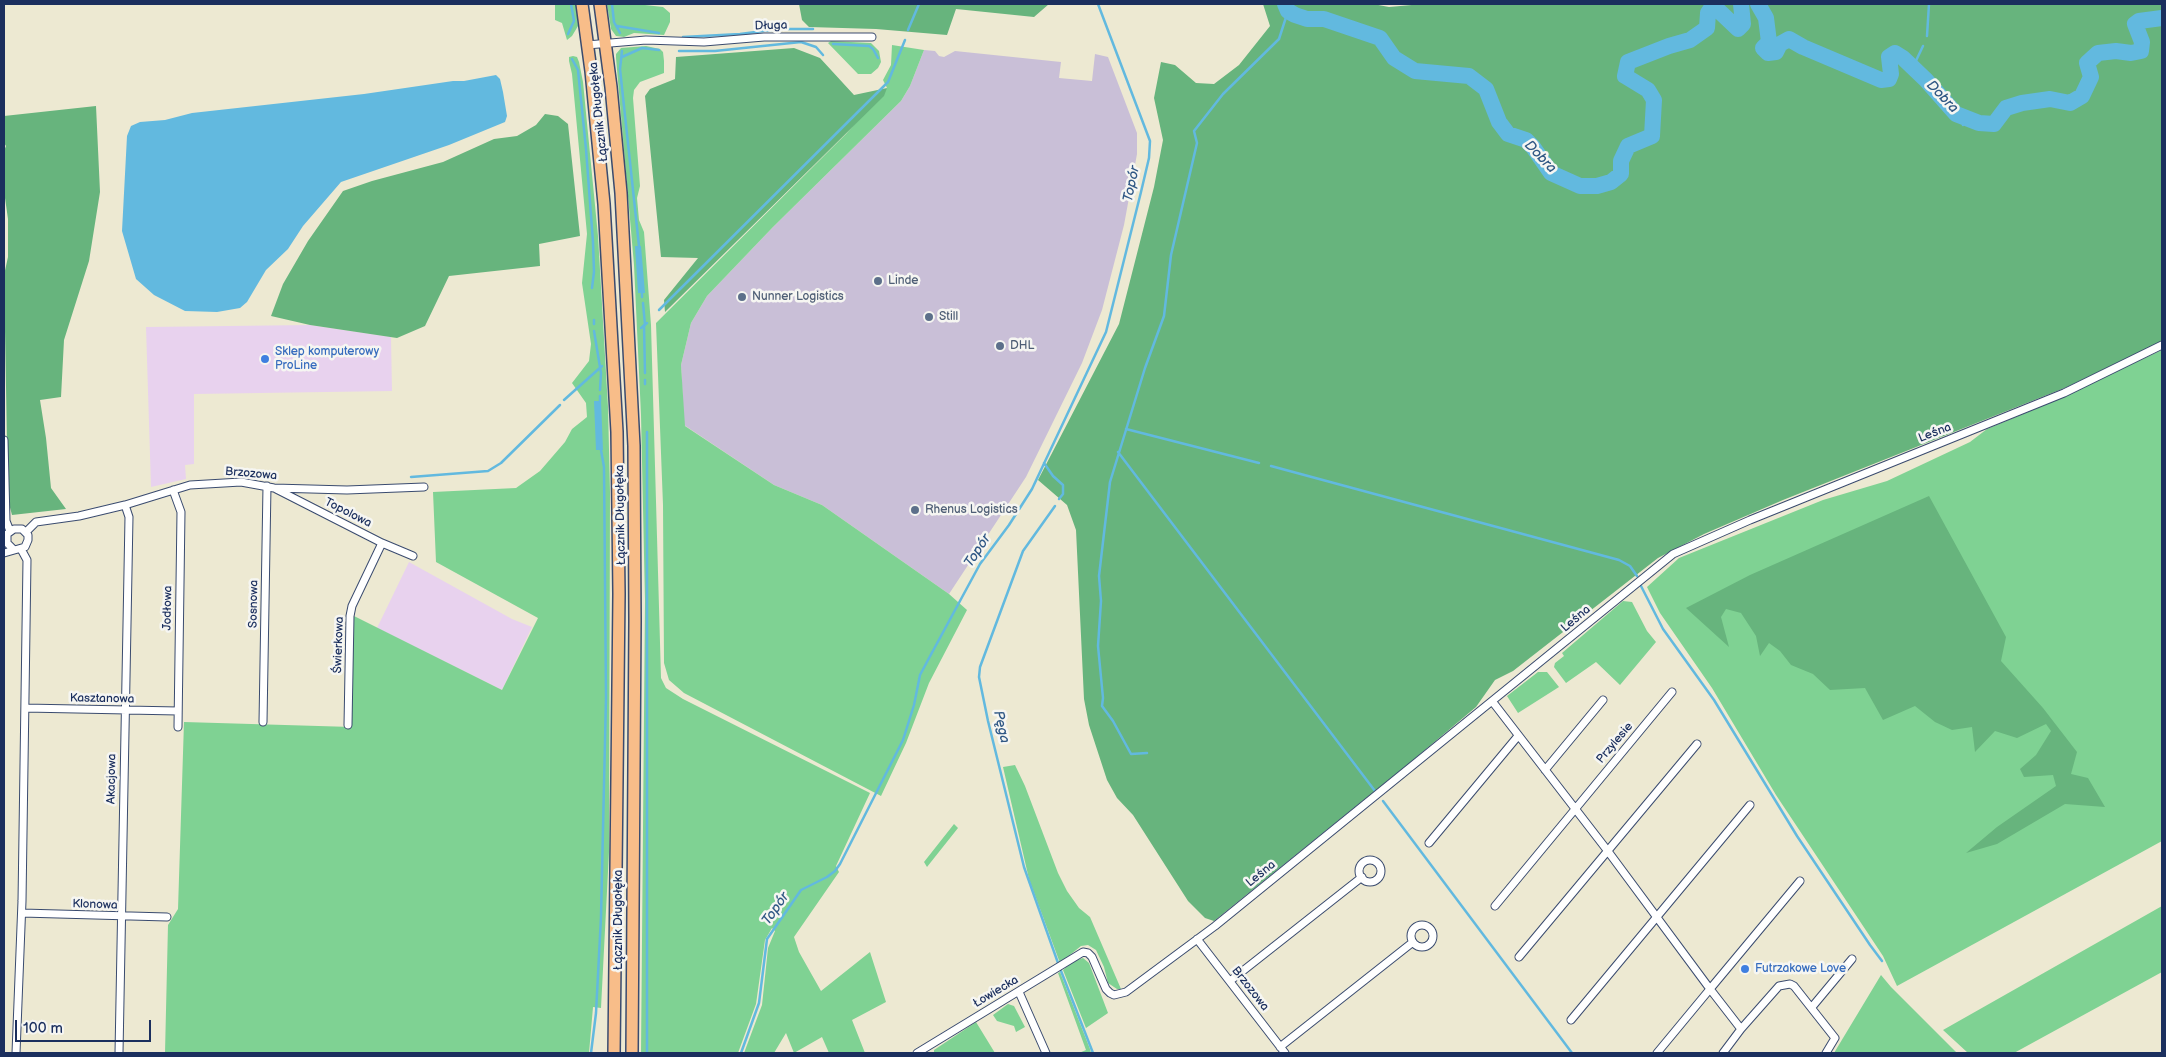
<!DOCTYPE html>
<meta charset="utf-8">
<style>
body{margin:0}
#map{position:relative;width:2166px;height:1057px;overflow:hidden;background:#ede9d2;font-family:"Balsamiq Sans",sans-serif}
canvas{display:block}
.frame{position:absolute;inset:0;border:5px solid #1b2f5e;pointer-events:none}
.scale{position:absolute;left:15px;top:1020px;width:136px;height:22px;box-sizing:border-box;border:2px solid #1b2f5e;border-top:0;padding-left:6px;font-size:15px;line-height:18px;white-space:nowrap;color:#1b2f5e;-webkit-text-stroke:4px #f6f6f2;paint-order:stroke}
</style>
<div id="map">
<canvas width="2166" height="1057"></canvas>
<div class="frame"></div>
<div class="scale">100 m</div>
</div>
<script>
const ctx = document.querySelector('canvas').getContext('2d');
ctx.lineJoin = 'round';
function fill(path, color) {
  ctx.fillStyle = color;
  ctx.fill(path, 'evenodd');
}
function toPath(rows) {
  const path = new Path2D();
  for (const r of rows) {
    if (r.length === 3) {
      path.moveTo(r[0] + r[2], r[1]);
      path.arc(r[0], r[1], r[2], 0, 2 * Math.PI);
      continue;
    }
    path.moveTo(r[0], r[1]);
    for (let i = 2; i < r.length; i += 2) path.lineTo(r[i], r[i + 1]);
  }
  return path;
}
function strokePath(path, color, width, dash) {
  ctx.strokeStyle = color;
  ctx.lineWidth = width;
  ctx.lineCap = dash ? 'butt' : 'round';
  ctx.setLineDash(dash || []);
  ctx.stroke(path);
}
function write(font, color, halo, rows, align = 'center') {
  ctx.font = font + ' "Balsamiq Sans",sans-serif';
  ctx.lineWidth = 5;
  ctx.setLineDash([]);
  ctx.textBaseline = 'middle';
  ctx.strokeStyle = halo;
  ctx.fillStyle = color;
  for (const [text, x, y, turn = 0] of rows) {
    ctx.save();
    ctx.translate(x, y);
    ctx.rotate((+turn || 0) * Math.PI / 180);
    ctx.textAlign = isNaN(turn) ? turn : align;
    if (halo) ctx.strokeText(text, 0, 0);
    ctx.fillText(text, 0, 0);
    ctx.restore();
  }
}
const built = toPath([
 [310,325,391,337,392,391,194,394,194,464,185,465,186,479,151,487,146,327],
 [409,562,512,619,532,627,502,690,377,628]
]);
const industrial = toPath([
 [924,50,935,51,939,56,944,57,955,51,1061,62,1059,78,1092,81,1095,54,1108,57,1137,133,1137,154,1124,225,1102,310,1082,363,1026,477,949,594,822,505,774,485,684,425,681,365,691,323,707,296,773,227,901,101,910,86]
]);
const green = toPath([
 [555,4,576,4,578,26,572,36,567,40,562,23,555,20],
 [607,4,636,4,663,7,670,13,670,22,664,35,634,33,624,37,616,36,611,29],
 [831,41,871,43,879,51,881,62,878,68,871,74,858,74,828,43],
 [892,45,924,50,910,86,901,101,773,227,707,296,691,323,681,365,685,426,774,485,822,505,949,594,967,610,929,683,906,743,881,796,684,693,669,680,664,663,663,505,656,323,846,134,887,88,883,80,891,65],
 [646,46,660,49,663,52,664,61,664,73,640,82,634,90,633,98,640,186,637,198,639,220,644,232,651,325,661,678,666,688,683,699,870,793,836,866,839,872,794,937,799,952,821,991,870,952,886,1002,852,1020,865,1053,829,1053,822,1037,794,1053,786,1033,774,1053,744,1053,762,1005,768,948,775,931,772,928,765,940,756,1004,738,1053,641,1053,645,601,641,415,634,265,616,58,616,54,621,48],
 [573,56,577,57,579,62,583,82,598,236,608,407,610,492,609,852,601,1008,593,1007,589,1053,165,1053,168,925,178,909,184,722,352,727,352,615,502,690,538,618,436,562,433,492,516,488,540,471,565,442,572,429,587,417,586,403,572,383,589,361,591,344,582,283,587,234,572,74,569,61,569,57],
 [2162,350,2162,841,1897,986,1883,956,1776,795,1712,688,1660,613,1647,587,1679,558,1823,500,1887,481,1970,442,1987,429,2035,409],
 [1623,601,1632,602,1647,631,1656,642,1620,685,1596,662,1566,683,1554,667,1555,663,1564,656,1562,653],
 [1538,672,1547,672,1559,687,1518,713,1507,696],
 [1015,765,1025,786,1058,873,1067,891,1079,908,1090,917,1121,989,1117,989,1108,983,1104,967,1096,950,1088,945,1081,946,1060,963,1029,879,1003,767],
 [954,824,958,828,927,867,924,862],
 [2162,906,2162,972,2014,1053,1968,1053,1943,1030],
 [1083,958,1089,963,1108,1013,1086,1028,1063,970,1072,962],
 [1060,972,1090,1049,1091,1053,1079,1053,1086,1050,1058,973],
 [1881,975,1891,987,1957,1053,1834,1053],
 [1008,1004,1014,1006,1025,1027,1016,1032,1014,1026,997,1021,993,1015],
 [976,1022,995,1053,934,1053,934,1050]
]);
const forest = toPath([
 [799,4,1049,4,1034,17,956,9,947,35,876,29,809,27,802,20],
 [1263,4,1373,4,1389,7,1423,4,2162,4,2162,341,2067,387,1783,500,1704,534,1658,558,1513,671,1495,680,1476,707,1413,760,1214,921,1205,918,1188,901,1133,815,1117,798,1107,780,1089,725,1084,699,1076,530,1067,505,1038,480,1119,324,1154,187,1163,140,1154,98,1161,62,1175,65,1196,83,1214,84,1239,65,1270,26],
 [794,48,820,58,854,95,887,88,884,96,665,312,664,300,698,258,661,257,645,96,650,89,675,79,676,57],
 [96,106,100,192,89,261,64,340,61,397,40,400,46,438,51,488,66,509,12,515,8,500,4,275,8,257,8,219,4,191,4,151,6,146,4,143,4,116],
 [545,114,558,116,568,124,580,236,539,244,540,266,449,276,425,326,397,338,310,325,271,316,283,284,308,241,343,191,372,181,443,162,494,139,517,136,536,125],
 [1929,496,2006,637,2001,661,2043,708,2077,752,2071,774,2088,778,2105,807,2065,804,1997,844,1966,853,1997,827,2056,786,2053,775,2024,777,2020,769,2036,755,2051,731,2046,724,2017,738,1995,731,1975,752,1972,727,1952,730,1935,722,1915,706,1883,720,1865,688,1830,690,1813,674,1791,665,1780,651,1769,643,1760,656,1756,636,1741,613,1726,609,1721,617,1729,647,1686,608,1750,575]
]);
const water = toPath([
 [496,75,500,79,503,92,507,116,505,122,449,145,341,182,303,226,288,249,266,270,247,302,240,308,217,312,185,311,154,295,136,279,122,231,127,136,131,126,140,122,165,120,192,113,364,94,453,81,464,81],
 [635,246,641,246,645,293,638,293],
 [594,401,601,401,603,450,596,450]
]);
const stream = toPath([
 [612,4,614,22,620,33],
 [617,26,659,33],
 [908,30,919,4],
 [568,34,574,21,571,4],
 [1927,36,1929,4],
 [683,37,740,34,779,29,813,29],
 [833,44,869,46,873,49,878,58],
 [622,51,620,69,639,246],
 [679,51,715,51,801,42,816,47,823,55],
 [622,57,642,48,659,50],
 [572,59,578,70,586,149,593,242,594,272,592,288],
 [1913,67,1923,46],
 [1963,125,1966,118],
 [642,293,642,297],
 [643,303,645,325],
 [659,310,888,82,905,40],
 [594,320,594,324],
 [644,325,645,373],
 [641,328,647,323],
 [594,331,601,373,600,390],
 [645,380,645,384],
 [600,396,600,401],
 [564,400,602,366],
 [1126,429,1259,463],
 [647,432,647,1053],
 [1118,452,1375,791],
 [1044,463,1053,476,1063,485,1063,494,1059,499],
 [1271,466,1619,560,1630,566,1637,576],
 [411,477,488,471,501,463,560,405],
 [1055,506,1023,551,980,667,979,677,988,721,1024,867,1058,963],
 [1641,586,1663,629,1714,700,1797,836,1870,945,1882,961],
 [1147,753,1131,754,1113,721,1102,706,1103,698,1098,646,1101,601,1099,576,1110,482,1145,368,1164,316,1171,255,1197,143,1194,131,1223,94,1279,39,1288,11],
 [1383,801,1572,1053],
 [1061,971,1093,1053],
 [591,1053,596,1013,601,917,606,697,604,467,601,450],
 [741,1053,759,1003,767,939,801,890,827,877,835,871,840,864,903,740,914,705,920,675,928,660,980,564,1009,525,1032,489,1106,332,1141,192,1149,158,1150,141,1098,4]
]);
const river = toPath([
 [1285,4,1288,11,1295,15,1307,19,1324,19,1380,38,1394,58,1415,71,1469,76,1486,89,1499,122,1508,134,1526,140,1533,147,1551,173,1580,186,1597,186,1611,182,1621,174,1621,161,1628,146,1652,136,1654,100,1648,90,1625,76,1628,62,1669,46,1690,40,1707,28,1708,13,1712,7,1718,10,1738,29,1743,24,1741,4],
 [1758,4,1766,18,1769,42,1763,48,1768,53,1776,52,1780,44,1789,39,1803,47,1881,80,1889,79,1891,74,1889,57,1895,53,1903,58,1926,80,1956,114,1979,123,1994,124,2006,108,2022,103,2050,99,2070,103,2082,96,2091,77,2087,63,2098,53,2116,51,2131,53,2141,51,2142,42,2135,24,2139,21,2162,18]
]);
const street = toPath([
 [587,45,646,40,704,42,764,37,872,37],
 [4,440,6,521,10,531],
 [276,489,382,543,413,556],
 [173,490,181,512,178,727],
 [26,532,36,522,79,516,125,505,190,485,241,482,274,488,347,490,424,487],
 [4,553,25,547,28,540,28,535,22,529,14,529,7,534,7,543,13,549],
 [1492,701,1607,850,1710,989,1800,881],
 [25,708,178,711],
 [263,722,267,486],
 [348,725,350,616,352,606,382,543],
 [1545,770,1603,700],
 [1429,843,1518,736],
 [1370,871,11],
 [1495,906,1672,692],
 [22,913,167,917],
 [1422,936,11],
 [1197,939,1285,1053],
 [1519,957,1697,744],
 [1230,981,1362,877],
 [1019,992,1046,1053],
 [1812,1007,1852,959],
 [1571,1020,1750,805],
 [1280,1047,1413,942],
 [16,1053,22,901,27,560,21,549],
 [119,1053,129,517,125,505],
 [917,1053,1083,952,1088,953,1092,957,1106,989,1110,993,1114,995,1126,992,1215,926,1673,554,1750,520,2064,393,2162,345],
 [1657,1053,1710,989,1741,1029,1779,986,1790,984,1794,986,1835,1038,1826,1053],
 [1723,1053,1741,1029]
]);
const primary = toPath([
 [582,4,591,71,604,204,617,432,619,594,614,1053],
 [600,4,611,87,621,193,634,446,635,621,632,1053]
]);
const markers = [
 [878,281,5,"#5c6f8a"],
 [742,297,5,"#5c6f8a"],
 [929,317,5,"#5c6f8a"],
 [1000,346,5,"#5c6f8a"],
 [265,359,5,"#3f7fe0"],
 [915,510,5,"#5c6f8a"],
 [1745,969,5,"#3f7fe0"]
];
const streetNames = [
 ["Długa",771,26,-2],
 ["Łącznik Długołęka",599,112,-96],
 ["Leśna",1935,433,-21],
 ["Brzozowa",251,474,5],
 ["Topolowa",348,513,27],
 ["Łącznik Długołęka",621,515,-91],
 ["Sosnowa",254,604,-89],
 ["Jodłowa",168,608,-89],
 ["Leśna",1576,619,-40],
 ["Świerkowa",339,645,-88],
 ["Kasztanowa",102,699,1],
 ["Przylesie",1615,743,-50],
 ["Akacjowa",112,779,-89],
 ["Leśna",1261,874,-39],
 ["Klonowa",95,905,2],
 ["Łącznik Długołęka",619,920,-90],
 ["Brzozowa",1250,989,52],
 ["Łowiecka",996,992,-31]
];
const serviceNames = [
 ["Linde",888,281],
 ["Nunner Logistics",752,297],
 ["Still",939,317],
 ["DHL",1010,346],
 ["Rhenus Logistics",925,510]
];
const shopNames = [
 ["Sklep komputerowy",275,352],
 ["ProLine",275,366],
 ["Futrzakowe Love",1755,969]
];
const waterNames = [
 ["Dobra",1942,97,46],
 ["Dobra",1540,157,46],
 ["Topór",1132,184,-78],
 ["Topór",978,551,-57],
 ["Pęga",1001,727,77],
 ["Topór",776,909,-55]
];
fill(built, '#e8d2ee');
fill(industrial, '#c9bfd7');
fill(green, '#7fd293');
fill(forest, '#67b47d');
fill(water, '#62b9df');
strokePath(stream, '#62b9df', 2.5);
strokePath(river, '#62b9df', 16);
strokePath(street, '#3a4b6f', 9);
strokePath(primary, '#3a4b6f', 14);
strokePath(street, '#fff', 7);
strokePath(primary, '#f8bd89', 11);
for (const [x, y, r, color] of markers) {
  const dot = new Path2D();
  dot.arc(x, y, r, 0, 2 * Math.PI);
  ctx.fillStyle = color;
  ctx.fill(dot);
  strokePath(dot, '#f6f6f2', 2);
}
write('12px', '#1b2f5e', '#f6f6f2', streetNames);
write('12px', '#4e5e75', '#f6f6f2', serviceNames, 'left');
write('12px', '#366cbe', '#f6f6f2', shopNames, 'left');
write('italic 14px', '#305885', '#f6f6f2', waterNames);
</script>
